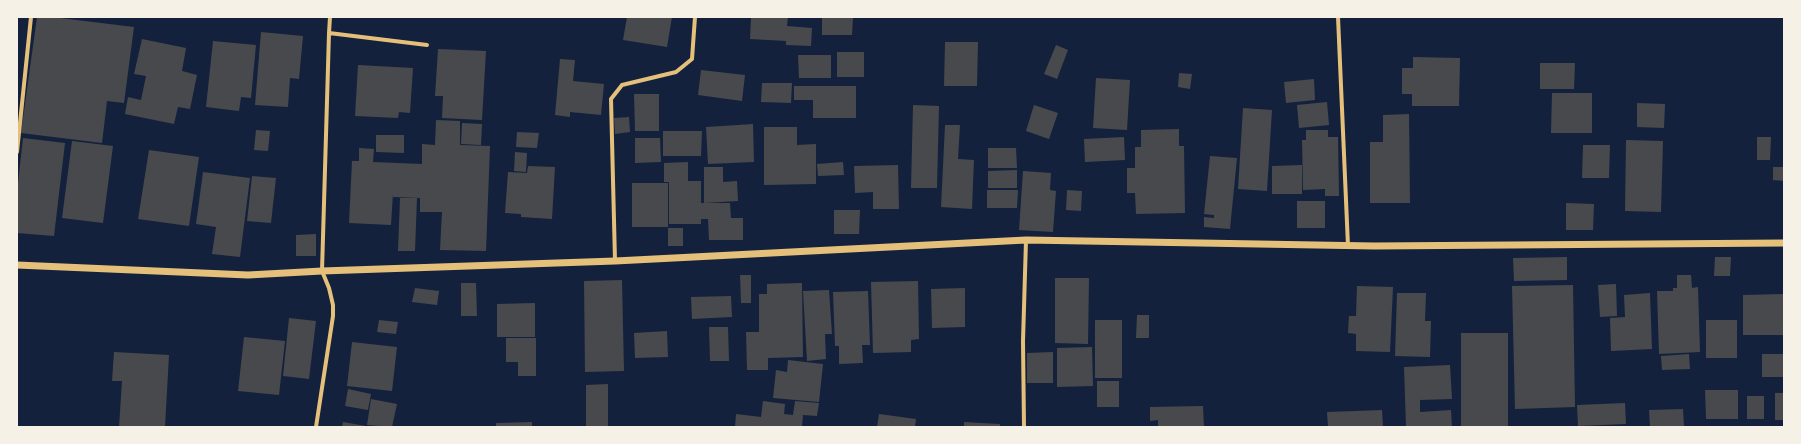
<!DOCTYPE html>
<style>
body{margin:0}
#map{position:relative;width:1801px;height:444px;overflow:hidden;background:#14213d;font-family:"Fira Sans Condensed",sans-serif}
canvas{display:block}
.frame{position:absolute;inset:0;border:18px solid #f6f1e7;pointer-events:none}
</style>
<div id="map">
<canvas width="1801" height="444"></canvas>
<div class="frame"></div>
</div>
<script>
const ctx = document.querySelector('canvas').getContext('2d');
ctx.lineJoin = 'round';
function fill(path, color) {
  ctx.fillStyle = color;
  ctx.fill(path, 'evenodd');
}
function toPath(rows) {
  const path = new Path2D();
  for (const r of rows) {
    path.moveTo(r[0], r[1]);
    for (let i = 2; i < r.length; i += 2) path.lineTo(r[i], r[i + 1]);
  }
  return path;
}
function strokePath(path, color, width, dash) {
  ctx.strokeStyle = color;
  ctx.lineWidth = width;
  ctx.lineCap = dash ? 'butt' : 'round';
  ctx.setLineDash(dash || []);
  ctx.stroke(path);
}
const building = toPath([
 [37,17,52,17,134,27,124,103,107,101,102,143,21,133],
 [627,17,672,17,667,47,623,40],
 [766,17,788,17,787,26,812,28,811,46,786,45,786,41,750,39,751,18,766,18],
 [822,17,853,17,852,35,822,35],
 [261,32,303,36,299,79,290,78,288,107,255,105],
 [142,39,186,48,182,71,197,75,190,109,178,107,174,124,125,114,128,97,141,100,146,76,134,74],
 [213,41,256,45,251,98,241,97,239,111,206,107],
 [945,42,978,42,977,86,944,86],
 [1056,45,1068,50,1057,79,1044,74],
 [438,49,486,51,482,120,442,118,443,96,435,96],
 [837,52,864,52,864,77,837,77],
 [798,55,831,55,831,78,799,78],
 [1413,57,1460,58,1459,106,1412,106,1412,94,1402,94,1402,68,1413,68],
 [560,59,575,60,573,81,604,84,601,115,570,112,570,117,555,115],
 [1540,63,1575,63,1574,89,1540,89],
 [358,65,413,68,410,113,399,112,398,118,355,116],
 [701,70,745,75,742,101,698,95],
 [1179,73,1192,74,1190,89,1178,87],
 [1096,78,1130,80,1127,130,1093,128],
 [1314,79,1315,100,1286,103,1284,82],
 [762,83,792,83,791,103,761,102],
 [794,86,856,86,856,118,813,118,813,100,794,100],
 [1552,93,1592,93,1592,133,1551,133],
 [634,94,659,94,659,131,635,131],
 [1327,102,1329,125,1299,128,1297,105],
 [1637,103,1665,104,1664,128,1637,127],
 [913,105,939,106,937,188,911,188],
 [1034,105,1058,113,1049,139,1026,131],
 [1243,108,1272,110,1267,191,1238,189],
 [1409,114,1410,203,1370,203,1370,142,1383,142,1383,115],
 [629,117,630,132,615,134,614,118],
 [436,120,460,121,460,145,490,146,486,251,440,250,442,212,420,212,420,198,393,197,393,193,391,225,349,223,352,161,359,161,359,148,374,149,373,162,422,164,422,144,435,145],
 [462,123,482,124,481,145,461,144],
 [753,124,754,162,708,164,706,127],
 [945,125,960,125,958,159,974,160,972,209,941,207],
 [764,127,797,127,797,145,816,144,816,184,764,185],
 [1179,129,1179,146,1184,146,1185,213,1136,214,1135,193,1127,193,1127,168,1135,168,1135,147,1141,147,1141,130],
 [256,130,270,131,268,151,254,150],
 [1306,130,1328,130,1328,137,1338,137,1339,196,1325,196,1325,189,1303,190,1302,140,1306,140],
 [663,131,702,131,701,156,663,156],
 [517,132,539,133,537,148,516,147],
 [376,135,404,135,404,153,376,152],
 [1124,137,1125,160,1085,162,1084,139],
 [1757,137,1771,137,1770,160,1757,160],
 [23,138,65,143,54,236,17,233,17,192],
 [635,138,660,138,661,162,635,163],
 [1626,140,1663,141,1661,212,1625,211],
 [72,141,113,146,103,223,62,218],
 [1583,145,1610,145,1609,178,1582,178],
 [988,148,1016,148,1017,168,988,168],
 [149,150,199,157,189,226,138,219],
 [515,152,527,153,526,172,514,171],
 [1210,156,1237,158,1230,229,1204,227,1204,217,1214,218,1214,215,1204,214],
 [688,162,688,181,701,181,701,203,730,203,731,218,743,218,743,240,709,240,708,219,701,219,701,224,669,224,669,182,664,182,664,163],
 [843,162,844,175,818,176,817,164],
 [898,165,899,209,873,209,873,192,855,193,854,166],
 [1302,165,1302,194,1272,194,1272,166],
 [528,166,555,167,552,219,521,217,521,214,505,213,508,172,527,173],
 [704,167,723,167,723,182,737,181,738,201,704,203],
 [1773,167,1784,167,1784,181,1773,180],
 [1017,170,1017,188,988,188,988,171],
 [1023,171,1051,173,1050,190,1056,191,1053,232,1019,230],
 [203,172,250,178,240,257,212,254,216,227,196,224],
 [252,176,276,178,271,223,247,221],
 [632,183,668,183,668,227,632,227],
 [987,190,1018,190,1017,208,987,208],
 [1067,190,1082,191,1081,211,1066,210],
 [400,198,417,198,415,251,398,251],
 [1297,201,1325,201,1325,228,1297,228],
 [1566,203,1594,204,1593,230,1566,230],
 [834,210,860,210,859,234,834,234],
 [668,228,683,228,683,246,668,246],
 [316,234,316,256,296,256,296,235],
 [1567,257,1567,280,1514,281,1513,258],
 [1715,257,1731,257,1730,276,1714,276],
 [740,275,751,275,751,303,741,303],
 [1677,275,1691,275,1692,288,1698,287,1700,352,1659,354,1657,291,1673,291,1673,288,1677,288],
 [1055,278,1089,278,1088,344,1055,343],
 [622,280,624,371,585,372,584,281],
 [918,281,919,339,911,340,911,352,873,353,871,282],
 [461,283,476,283,477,316,461,316],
 [802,283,803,357,768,358,768,370,747,370,746,332,759,332,759,294,767,294,767,284],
 [1616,284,1617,316,1600,317,1598,285],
 [1573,285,1575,407,1515,409,1512,286],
 [1357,286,1393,287,1390,352,1356,351,1356,334,1348,333,1349,316,1356,316],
 [415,288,439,291,437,305,412,302],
 [965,288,965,327,932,328,931,289],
 [829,290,832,334,825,334,826,359,807,361,803,291],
 [868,291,870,345,862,345,863,363,839,364,839,346,835,346,833,292],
 [1397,293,1426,293,1425,321,1431,321,1430,357,1395,356],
 [1650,293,1652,349,1611,351,1610,318,1625,317,1624,295],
 [1784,294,1784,335,1743,335,1743,295],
 [731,296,732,317,692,319,691,297],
 [535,303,535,337,497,337,497,304],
 [1137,315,1149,315,1149,338,1136,338],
 [289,318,316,321,309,379,283,376],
 [379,320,398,322,396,334,377,332],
 [1095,320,1122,320,1122,378,1095,378],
 [1706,320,1737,320,1737,358,1706,358],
 [709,327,728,327,729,361,710,361],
 [667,331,668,357,635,358,634,333],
 [1461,333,1508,333,1508,426,1461,426],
 [244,337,285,341,279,395,238,391],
 [506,338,536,338,536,376,518,376,518,362,506,362],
 [352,342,397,347,392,391,347,386],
 [1092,347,1093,386,1057,387,1057,348],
 [114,352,169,355,165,427,119,427,122,381,112,381],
 [1053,352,1053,383,1027,383,1027,353],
 [1689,354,1690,369,1662,370,1661,356],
 [1762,354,1784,354,1784,377,1762,377],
 [788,360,823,364,819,402,773,398,776,370,787,372],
 [1450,365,1452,399,1420,400,1420,412,1451,410,1452,427,1406,427,1404,367],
 [1097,381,1119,381,1119,407,1097,407],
 [608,384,608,427,586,427,586,385],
 [348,389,371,394,368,410,345,406],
 [1705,390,1738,390,1738,419,1706,419],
 [1775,393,1784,393,1784,420,1775,420],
 [1747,396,1764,396,1764,419,1747,419],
 [371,399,397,404,392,427,367,425],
 [763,401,785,404,784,414,793,415,795,401,819,403,817,416,803,415,802,427,735,427,736,414,761,417],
 [1625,403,1626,424,1578,426,1577,405],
 [1203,406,1204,427,1158,427,1158,420,1150,421,1150,407],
 [1683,409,1684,426,1650,427,1649,410],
 [1382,410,1383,427,1328,427,1327,412],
 [879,414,916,419,915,427,877,427],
 [343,422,366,426,365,427,342,427],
 [532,422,532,427,496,427,496,423],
 [964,422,1000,424,1000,427,964,427]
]);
const minor = toPath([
 [1338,17,1348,246],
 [329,33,330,17],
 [17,152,31,17],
 [615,261,611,99,622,85,676,72,692,59,695,17],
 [316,427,333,316,333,305,329,288,322,271,329,33,427,45],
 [1024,427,1023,341,1026,240]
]);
const tertiary = toPath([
 [17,265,248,275,322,271,615,261,1026,240,1374,246,1784,243]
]);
fill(building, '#48494c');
strokePath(minor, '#e5c07b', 4);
strokePath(tertiary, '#e5c07b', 7);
</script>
